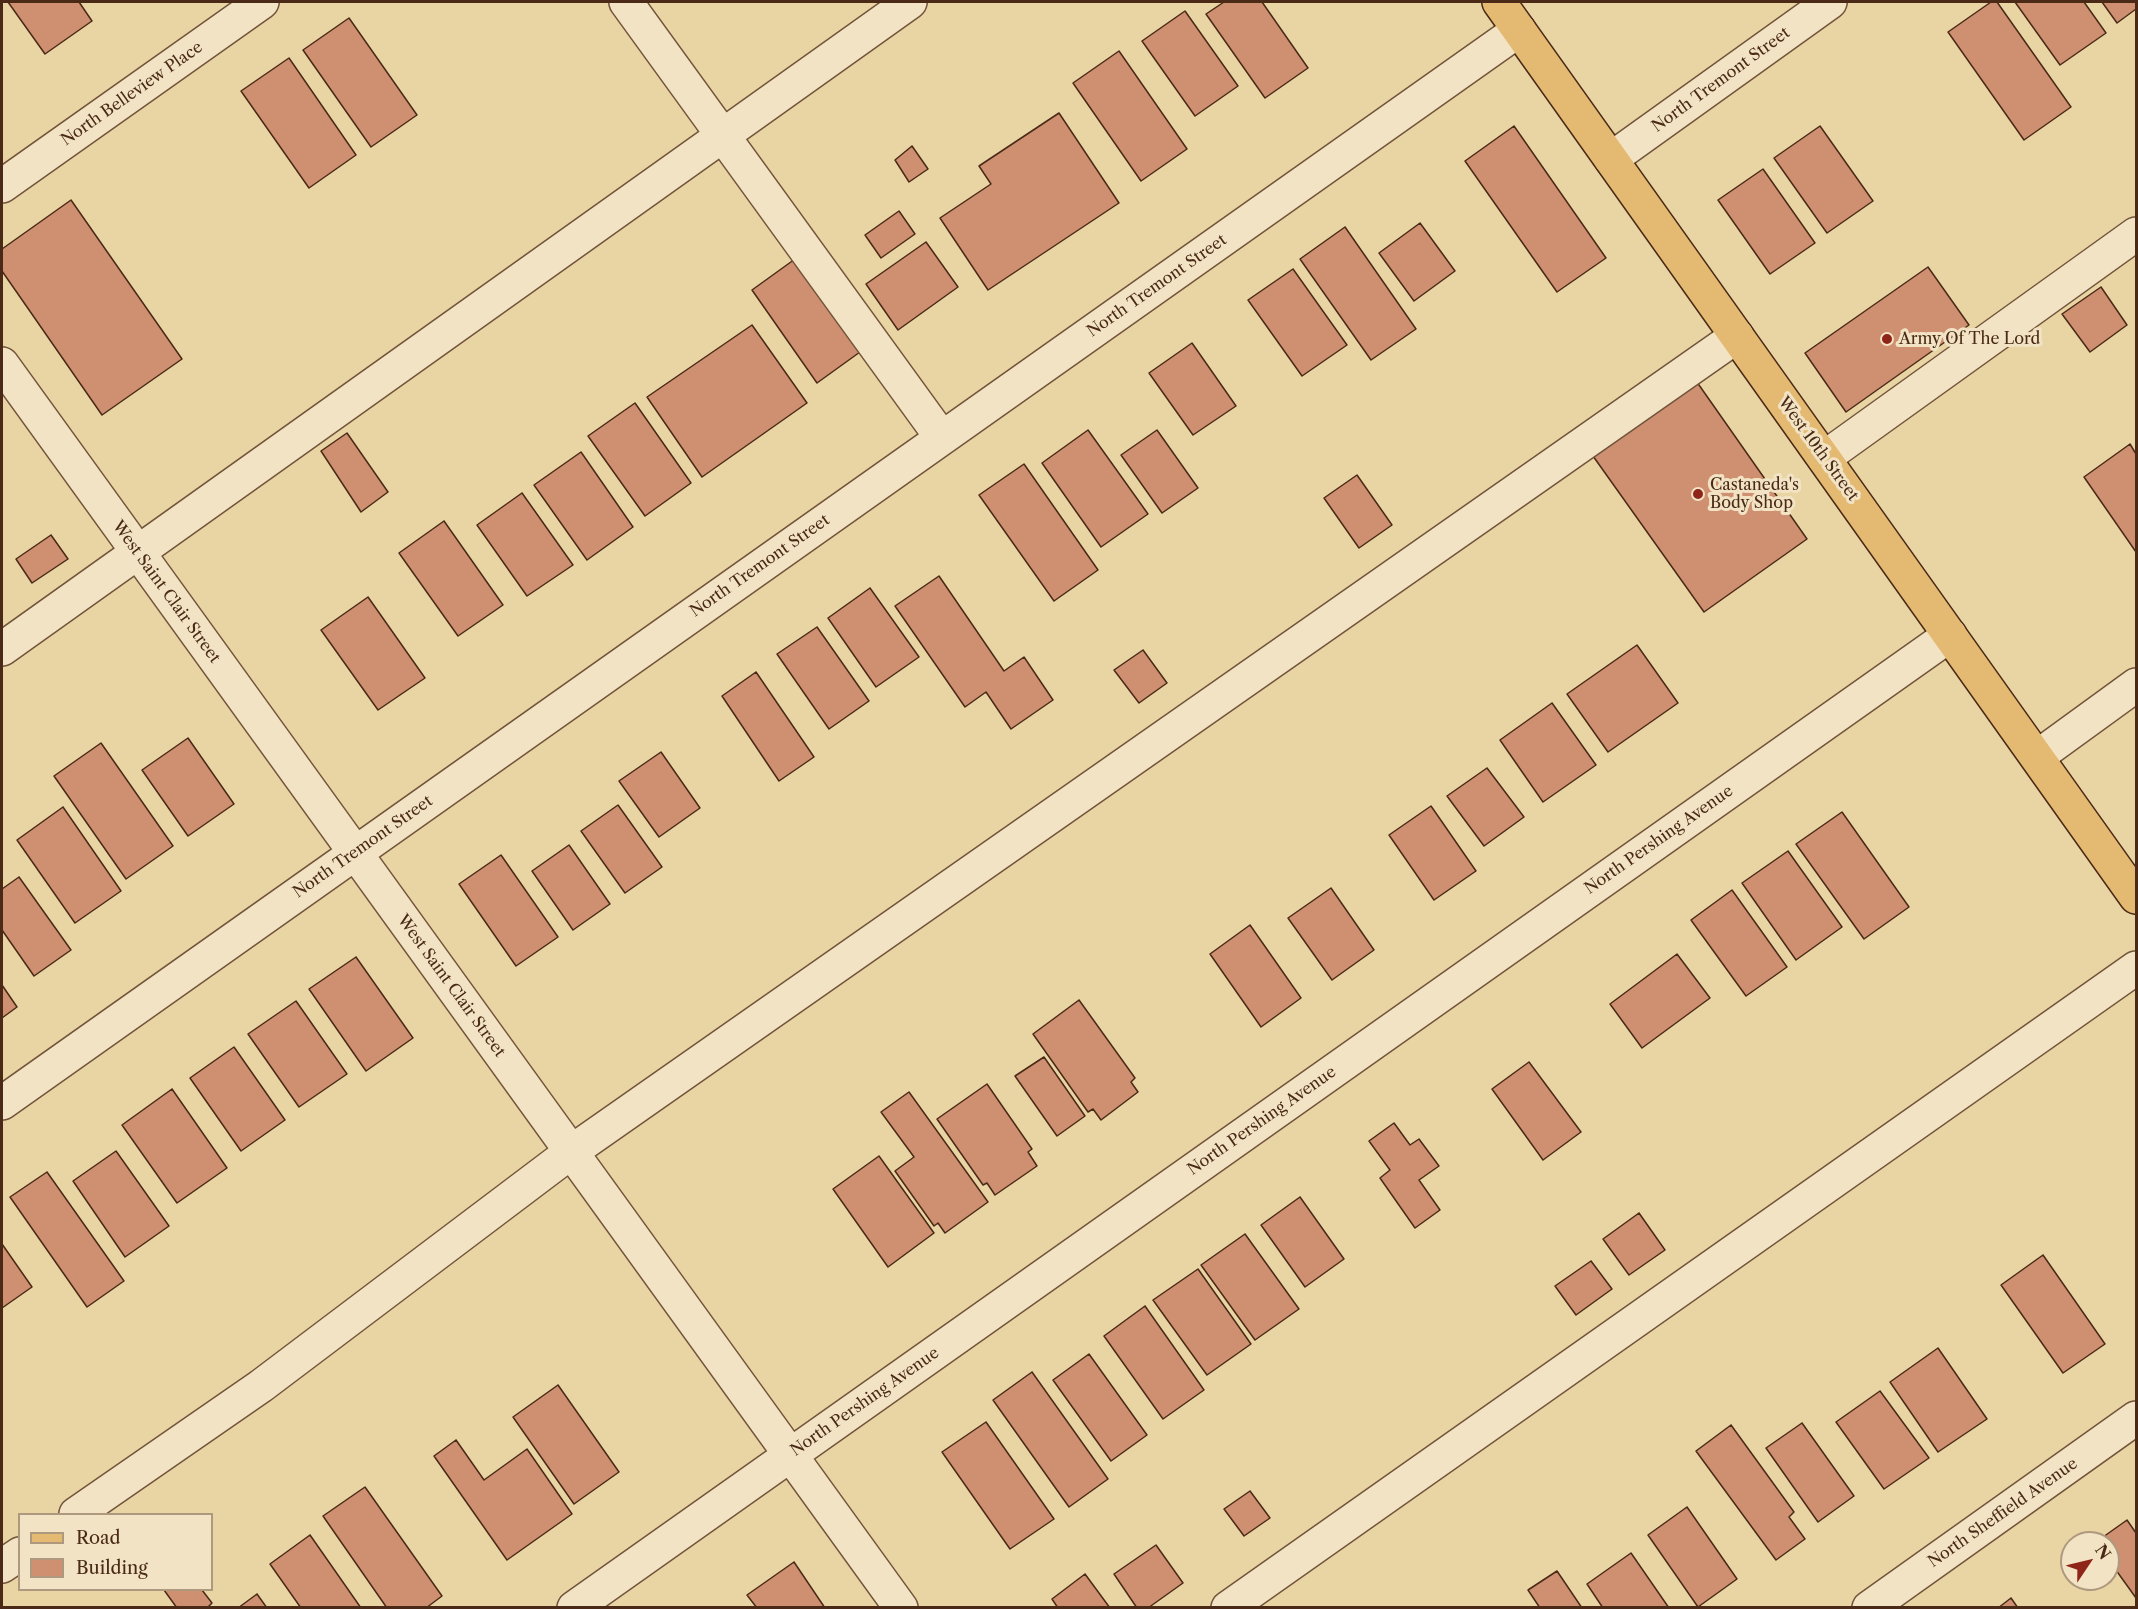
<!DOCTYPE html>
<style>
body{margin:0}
#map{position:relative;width:2138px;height:1609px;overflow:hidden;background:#e9d4a4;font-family:"Libre Caslon Text",serif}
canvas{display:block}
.frame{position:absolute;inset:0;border:3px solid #4a2a16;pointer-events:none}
.legend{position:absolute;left:18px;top:1513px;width:195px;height:78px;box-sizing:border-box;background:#f1e3c4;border:2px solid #ae997e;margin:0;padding:8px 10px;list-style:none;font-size:18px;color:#4a2a16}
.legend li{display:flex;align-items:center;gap:12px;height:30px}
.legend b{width:30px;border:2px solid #ae997e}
.north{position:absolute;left:2060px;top:1531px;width:60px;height:60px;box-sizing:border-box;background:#f1e3c4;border:2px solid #ae997e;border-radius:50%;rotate:55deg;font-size:16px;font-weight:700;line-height:24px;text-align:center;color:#4a2a16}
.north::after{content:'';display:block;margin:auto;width:21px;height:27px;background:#8f2418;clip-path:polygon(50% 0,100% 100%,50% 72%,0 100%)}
</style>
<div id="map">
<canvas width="2138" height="1609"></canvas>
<div class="frame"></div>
<ul class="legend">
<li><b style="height:8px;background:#e4ba72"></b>Road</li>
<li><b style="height:16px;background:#cf8f71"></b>Building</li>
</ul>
<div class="north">N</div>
</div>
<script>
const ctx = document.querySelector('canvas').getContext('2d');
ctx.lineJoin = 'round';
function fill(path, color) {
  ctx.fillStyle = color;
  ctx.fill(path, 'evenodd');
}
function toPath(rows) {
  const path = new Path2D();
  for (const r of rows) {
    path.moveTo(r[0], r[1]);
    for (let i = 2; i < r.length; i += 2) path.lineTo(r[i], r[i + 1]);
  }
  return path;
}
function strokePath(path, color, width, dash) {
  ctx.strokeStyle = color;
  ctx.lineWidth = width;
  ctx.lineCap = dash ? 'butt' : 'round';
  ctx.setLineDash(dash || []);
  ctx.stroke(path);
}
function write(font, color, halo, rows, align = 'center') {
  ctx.font = font + ' "Libre Caslon Text",serif';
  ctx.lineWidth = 6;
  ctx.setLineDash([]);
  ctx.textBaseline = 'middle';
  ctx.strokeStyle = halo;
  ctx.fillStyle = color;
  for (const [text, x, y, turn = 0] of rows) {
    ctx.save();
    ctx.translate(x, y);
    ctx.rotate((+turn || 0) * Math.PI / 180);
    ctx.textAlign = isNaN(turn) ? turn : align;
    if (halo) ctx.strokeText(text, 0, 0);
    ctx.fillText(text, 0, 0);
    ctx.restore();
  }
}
const building = toPath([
 [8,2,79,2,92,21,45,54,8,2],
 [1224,2,1262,2,1308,68,1265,98,1206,14,1224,2],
 [1991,2,1997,2,2071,107,2024,140,1948,32,1991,2],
 [2015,2,2084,2,2106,33,2060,65,2015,2],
 [2102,2,2136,2,2136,9,2117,23,2102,2],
 [1185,11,1238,86,1195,116,1142,41,1185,11],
 [349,18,417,115,371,147,303,50,349,18],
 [1119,51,1187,149,1141,181,1073,83,1119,51],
 [289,58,356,155,309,188,241,91,289,58],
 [1059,113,1119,203,988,290,940,218,991,184,979,166,1059,113],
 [1514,126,1606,258,1557,292,1465,161,1514,126],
 [1820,126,1873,201,1827,233,1774,158,1820,126],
 [912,146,928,169,909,182,895,160,912,146],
 [1763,169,1815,243,1770,274,1718,200,1763,169],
 [71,200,182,359,102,415,2,271,2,249,71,200],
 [899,211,915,234,881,258,865,235,899,211],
 [1420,223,1455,271,1414,301,1379,253,1420,223],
 [1345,227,1416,329,1371,360,1300,259,1345,227],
 [926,242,958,287,898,330,866,284,926,242],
 [795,259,860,352,817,383,752,290,795,259],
 [1928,267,1969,325,1846,412,1805,353,1928,267],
 [1293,269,1347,345,1302,376,1248,300,1293,269],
 [2101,287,2127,325,2090,352,2062,314,2101,287],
 [752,325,807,403,702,477,647,397,752,325],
 [1192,343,1236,406,1193,435,1149,373,1192,343],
 [1692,375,1807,539,1704,612,1588,449,1692,375],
 [635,403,691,483,645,516,588,436,635,403],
 [1088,430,1148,514,1101,547,1042,463,1088,430],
 [1157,430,1198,488,1162,513,1121,455,1157,430],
 [347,433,388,492,361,512,321,451,347,433],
 [2130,444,2136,454,2136,552,2084,477,2130,444],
 [581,452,633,527,587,560,534,485,581,452],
 [1024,464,1098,570,1054,601,979,495,1024,464],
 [1357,475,1392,525,1359,548,1324,498,1357,475],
 [522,493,573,565,527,596,477,525,522,493],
 [444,521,503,605,458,636,399,553,444,521],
 [51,535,68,559,32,583,16,559,51,535],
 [939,576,1004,671,1024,657,1053,700,1011,729,986,692,965,707,895,606,939,576],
 [870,588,919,657,876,687,828,618,870,588],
 [368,597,425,678,378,710,321,630,368,597],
 [817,627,869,701,829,729,777,654,817,627],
 [1637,645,1678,703,1608,752,1567,694,1637,645],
 [1143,650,1167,683,1139,703,1114,670,1143,650],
 [756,672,814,757,779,781,722,696,756,672],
 [1552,703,1596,765,1543,802,1500,740,1552,703],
 [188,738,234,804,188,836,142,770,188,738],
 [101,743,173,846,126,879,54,776,101,743],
 [661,752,700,808,659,837,619,781,661,752],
 [1487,768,1524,817,1484,846,1447,796,1487,768],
 [618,805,662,867,625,893,581,831,618,805],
 [1431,806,1476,871,1434,900,1389,835,1431,806],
 [63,807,121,891,75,923,17,840,63,807],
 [1842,812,1909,907,1864,939,1796,844,1842,812],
 [569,845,610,904,573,930,532,871,569,845],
 [1788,851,1842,927,1796,960,1742,883,1788,851],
 [501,855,558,937,516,966,459,884,501,855],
 [19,877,71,950,34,976,2,930,2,889,19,877],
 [1331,888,1374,950,1332,980,1288,918,1331,888],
 [1732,890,1787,967,1746,996,1691,920,1732,890],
 [1250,925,1301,998,1261,1027,1210,954,1250,925],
 [1677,954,1710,998,1642,1048,1610,1004,1677,954],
 [356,957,413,1038,366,1071,309,989,356,957],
 [2,985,17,1007,2,1018,2,985],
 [1079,1000,1135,1078,1131,1082,1138,1092,1101,1120,1093,1109,1088,1112,1033,1034,1079,1000],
 [296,1001,347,1074,299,1107,248,1034,296,1001],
 [234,1047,285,1120,241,1151,190,1078,234,1047],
 [1044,1057,1085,1116,1057,1136,1015,1076,1044,1057],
 [1529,1062,1581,1132,1543,1160,1492,1089,1529,1062],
 [987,1084,1032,1149,1028,1152,1037,1166,995,1195,987,1183,983,1185,937,1119,987,1084],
 [172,1089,227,1168,177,1203,122,1125,172,1089],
 [909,1092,988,1202,945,1233,938,1223,934,1226,895,1171,914,1157,881,1112,909,1092],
 [1394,1123,1410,1145,1419,1139,1439,1166,1419,1180,1440,1210,1415,1228,1380,1178,1390,1170,1369,1141,1394,1123],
 [116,1151,169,1226,125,1257,73,1181,116,1151],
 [879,1156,934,1233,888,1267,833,1189,879,1156],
 [47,1172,124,1281,87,1307,10,1197,47,1172],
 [1300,1197,1344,1259,1305,1287,1261,1225,1300,1197],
 [1639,1213,1665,1250,1629,1275,1603,1239,1639,1213],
 [1245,1234,1299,1309,1255,1340,1201,1265,1245,1234],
 [2,1244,32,1287,2,1308,2,1244],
 [2043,1255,2105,1344,2063,1373,2001,1285,2043,1255],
 [1591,1261,1612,1289,1576,1315,1555,1286,1591,1261],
 [1198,1269,1251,1344,1207,1375,1153,1300,1198,1269],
 [1145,1306,1204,1390,1163,1419,1104,1336,1145,1306],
 [1938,1348,1987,1419,1938,1452,1890,1382,1938,1348],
 [1089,1354,1147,1435,1111,1461,1053,1380,1089,1354],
 [1032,1372,1108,1479,1069,1507,993,1400,1032,1372],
 [558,1385,619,1472,574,1504,513,1417,558,1385],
 [1880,1391,1929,1458,1884,1489,1836,1422,1880,1391],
 [986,1422,1054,1519,1010,1549,942,1452,986,1422],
 [1802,1423,1854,1496,1818,1522,1766,1448,1802,1423],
 [1731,1425,1794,1512,1789,1517,1805,1539,1776,1560,1696,1451,1731,1425],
 [456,1440,484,1480,527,1449,572,1514,507,1560,434,1456,456,1440],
 [365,1487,442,1596,426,1608,387,1608,323,1516,365,1487],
 [1250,1491,1270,1518,1244,1536,1224,1509,1250,1491],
 [1687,1507,1737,1579,1698,1607,1648,1535,1687,1507],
 [2127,1520,2136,1533,2136,1598,2108,1559,2108,1543,2096,1542,2127,1520],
 [310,1535,361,1608,301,1608,270,1564,310,1535],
 [1156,1545,1183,1583,1148,1608,1137,1608,1114,1574,1156,1545],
 [1631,1553,1669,1608,1603,1608,1587,1584,1631,1553],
 [794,1562,825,1608,757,1608,747,1595,794,1562],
 [1557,1571,1582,1608,1540,1608,1528,1590,1557,1571],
 [1085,1574,1110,1608,1058,1608,1052,1599,1085,1574],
 [164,1590,202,1590,212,1603,207,1608,177,1608,164,1590],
 [257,1594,267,1608,238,1608,257,1594],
 [2011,1598,2018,1608,1998,1608,2011,1598]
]);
const minor = toPath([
 [626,2,942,438],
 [1611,159,1830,2],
 [2,186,262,2],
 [2,364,901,1608],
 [1824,458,2136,234],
 [2,649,910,2],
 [2037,757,2136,685],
 [2,1103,1519,30],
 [76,1514,261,1386,571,1152,1737,336],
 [2,1566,20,1554],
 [574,1608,1950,635],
 [1228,1608,2136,968],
 [1869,1608,2136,1418]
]);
const major = toPath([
 [1499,2,2136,897]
]);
const markers = [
 [1887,339,6,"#8f2418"],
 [1698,494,6,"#8f2418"]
];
const streetNames = [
 ["North Tremont Street",1721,80,-36],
 ["North Belleview Place",132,94,-35],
 ["North Tremont Street",1157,286,-35],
 ["West 10th Street",1818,449,54],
 ["North Tremont Street",760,566,-35],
 ["West Saint Clair Street",166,592,54],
 ["North Pershing Avenue",1659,840,-35],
 ["North Tremont Street",363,847,-35],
 ["West Saint Clair Street",451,986,54],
 ["North Pershing Avenue",1262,1121,-35],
 ["North Pershing Avenue",865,1402,-35],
 ["North Sheffield Avenue",2003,1513,-35]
];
const poiNames = [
 ["Army Of The Lord",1899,339],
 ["Castaneda's",1710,485],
 ["Body Shop",1710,503]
];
fill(building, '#cf8f71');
strokePath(building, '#4a2a16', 1.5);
strokePath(minor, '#72543a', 36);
strokePath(major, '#4a2a16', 36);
strokePath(minor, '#f1e3c4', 33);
strokePath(major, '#e4ba72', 33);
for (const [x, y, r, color] of markers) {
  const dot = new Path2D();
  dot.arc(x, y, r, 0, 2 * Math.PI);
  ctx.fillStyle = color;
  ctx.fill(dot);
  strokePath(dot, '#f1e3c4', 2);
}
write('16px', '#4a2a16', '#f1e3c4', streetNames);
write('16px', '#4a2a16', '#f1e3c4', poiNames, 'left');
</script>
